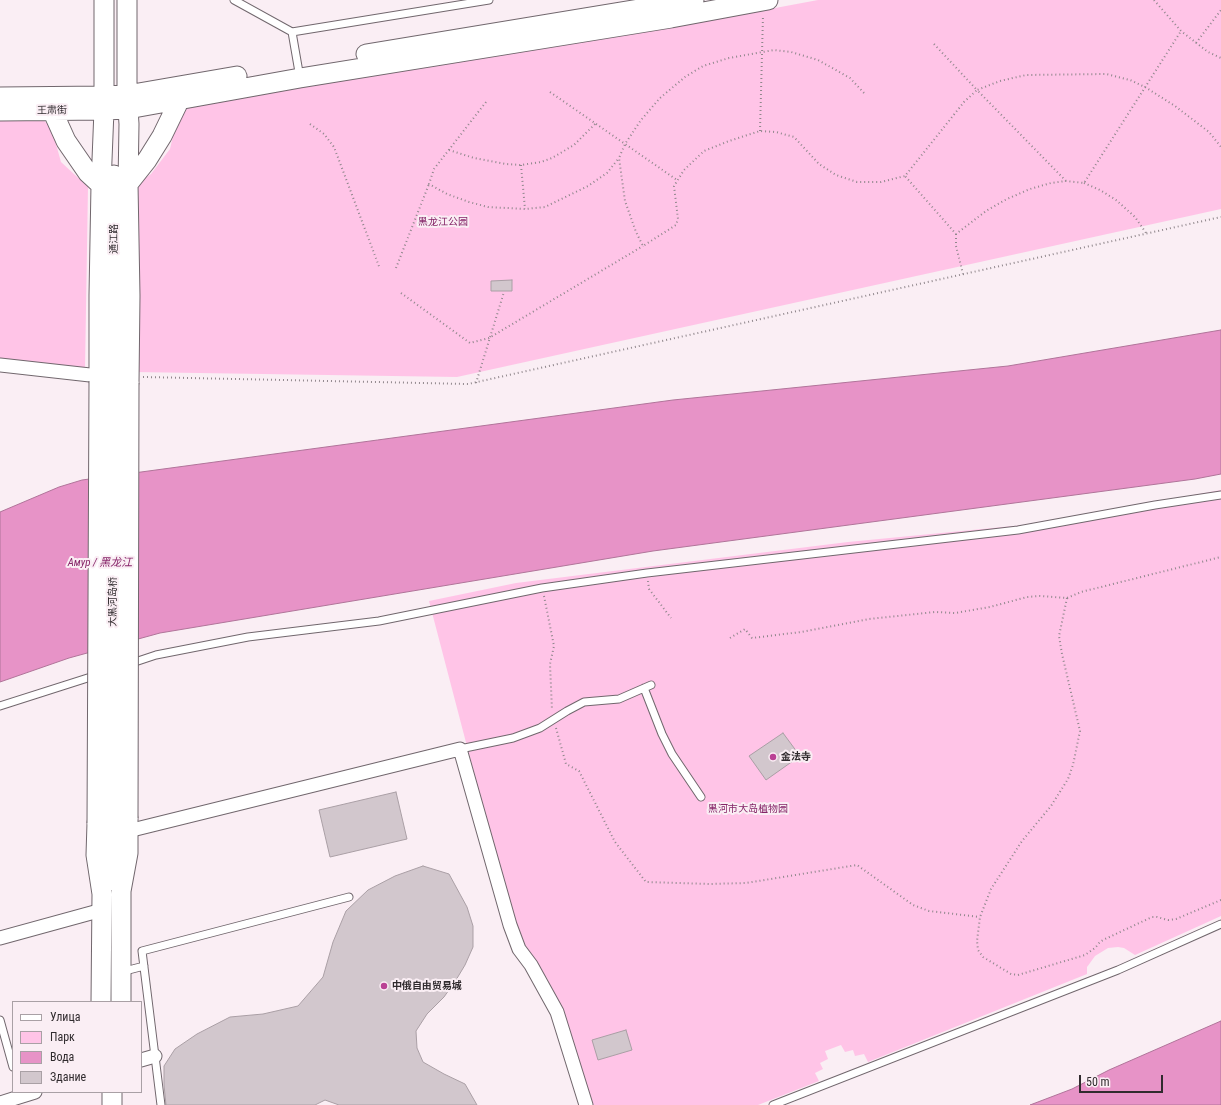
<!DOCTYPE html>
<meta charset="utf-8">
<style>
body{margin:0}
#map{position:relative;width:1221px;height:1105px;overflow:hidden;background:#faeef4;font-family:"Roboto Condensed",sans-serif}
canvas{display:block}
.legend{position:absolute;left:12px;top:1001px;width:130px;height:92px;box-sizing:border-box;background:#faeef4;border:1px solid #a9a0a5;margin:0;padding:5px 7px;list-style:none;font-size:12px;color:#302b2e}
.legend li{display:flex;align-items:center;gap:8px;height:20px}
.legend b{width:20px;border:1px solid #a9a0a5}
.scale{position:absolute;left:1079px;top:1075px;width:84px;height:18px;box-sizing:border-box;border:2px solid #302b2e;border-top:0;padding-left:5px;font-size:12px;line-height:14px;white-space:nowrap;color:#302b2e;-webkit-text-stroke:3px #faeef4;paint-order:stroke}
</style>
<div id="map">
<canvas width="1221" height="1105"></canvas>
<ul class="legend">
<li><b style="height:5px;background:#fff"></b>Улица</li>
<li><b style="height:11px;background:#ffc4e7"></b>Парк</li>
<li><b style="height:11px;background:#e793c7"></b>Вода</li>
<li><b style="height:11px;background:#d2c7cd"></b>Здание</li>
</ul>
<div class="scale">50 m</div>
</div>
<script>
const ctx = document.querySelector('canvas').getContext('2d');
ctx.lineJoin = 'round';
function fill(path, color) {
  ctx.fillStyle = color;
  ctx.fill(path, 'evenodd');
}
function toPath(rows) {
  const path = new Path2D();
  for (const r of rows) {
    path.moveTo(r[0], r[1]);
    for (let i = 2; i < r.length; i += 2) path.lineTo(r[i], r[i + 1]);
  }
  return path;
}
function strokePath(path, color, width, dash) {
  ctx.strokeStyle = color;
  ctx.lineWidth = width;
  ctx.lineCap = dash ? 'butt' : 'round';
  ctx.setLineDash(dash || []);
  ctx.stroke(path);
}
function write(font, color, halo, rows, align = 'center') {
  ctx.font = font + ' "Roboto Condensed","Noto Sans SC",sans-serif';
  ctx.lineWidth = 4;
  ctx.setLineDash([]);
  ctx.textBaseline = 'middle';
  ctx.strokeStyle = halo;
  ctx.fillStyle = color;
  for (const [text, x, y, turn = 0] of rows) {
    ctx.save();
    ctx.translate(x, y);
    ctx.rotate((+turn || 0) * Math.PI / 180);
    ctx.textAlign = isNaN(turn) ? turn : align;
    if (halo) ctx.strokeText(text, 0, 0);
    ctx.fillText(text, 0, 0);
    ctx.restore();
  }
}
const green = toPath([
 [818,0,1221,0,1221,209,457,377,134,372,135,185,151,174,170,149,177,118,190,105,679,26],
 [0,119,43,120,50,126,52,130,61,162,88,187,85,369,0,360],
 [1221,490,1221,916,1135,955,1124,948,1118,947,1108,948,1095,956,1090,963,1087,967,1087,974,868,1062,864,1054,855,1056,853,1050,845,1052,841,1045,825,1051,828,1059,820,1063,823,1069,815,1073,819,1081,758,1105,592,1105,553,991,547,978,535,966,514,926,429,601,516,583,848,542,1034,524]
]);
const water = toPath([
 [1221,330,1221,474,1195,479,653,551,160,633,69,658,0,682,0,512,59,487,82,480,673,400,1008,366,1221,330],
 [1221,1021,1221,1105,1030,1105,1072,1089,1109,1070,1221,1021]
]);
const building = toPath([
 [512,280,512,291,491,291,491,281,512,280],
 [783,733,800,756,766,780,749,756,783,733],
 [396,792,407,839,330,857,319,810,396,792],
 [423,866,449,874,467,907,473,926,473,947,465,965,456,980,444,997,427,1014,416,1031,417,1048,423,1062,444,1074,465,1084,477,1105,339,1105,325,1100,315,1105,166,1105,164,1085,164,1066,175,1049,197,1034,230,1017,263,1014,298,1006,323,977,333,942,346,911,368,890,395,876,423,866],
 [626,1030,632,1050,598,1060,592,1040,626,1030]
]);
const path = toPath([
 [1154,0,1181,31,1208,52,1221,58],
 [1196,43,1221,10],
 [934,44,977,90,964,102,905,176,956,234,986,211,1007,199,1030,189,1051,183,1066,181,1084,183,1181,31],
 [550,92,677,180],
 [864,93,850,78,818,60,791,52,774,50,729,58,703,66,685,77,660,98,641,120,625,144,619,158,625,201,636,232,643,246,676,225,678,219,674,186,684,170,704,151,729,141,760,131,776,132,794,137,819,164,836,175,857,182,881,182,905,176],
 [486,102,434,169,429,184,447,194,469,202,488,207,525,209,545,207,588,186,607,173,619,158],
 [310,124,324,134,334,147,380,269],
 [760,131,763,15],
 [449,150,474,158,506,164,521,165,541,162,552,158,574,145,595,124],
 [521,165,525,209],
 [1066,181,977,90,1000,81,1026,75,1106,74,1130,80,1145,87,1175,106,1209,132,1221,147],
 [1084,183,1100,190,1116,200,1135,217,1146,233],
 [956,234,956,246,963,274],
 [396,268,429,184],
 [401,293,470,343,489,338,643,246],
 [143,377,468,384,1221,217],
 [476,383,504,292],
 [648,581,649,589,671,618],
 [544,596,554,646,550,664,552,710],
 [1067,598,1059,636,1062,654,1080,731,1073,765,1068,779,1051,806,1022,841,991,889,980,917,977,941,978,950,983,957,1011,974,1018,975,1085,955,1095,948,1100,942,1103,940,1152,917,1157,917,1168,920,1176,919,1221,900],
 [730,638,745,629,752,638,801,632,869,619,935,612,955,613,990,607,1027,597,1040,596,1067,598,1081,592,1221,557],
 [556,728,566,764,579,771,615,842,646,882,709,884,746,883,857,865,913,905,929,911,980,917]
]);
const lane = toPath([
 [234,0,292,32,489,0],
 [292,32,300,78],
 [129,664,156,655,248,637,379,621,542,588,647,573,1018,530,1155,505,1221,495],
 [644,688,662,734,672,754,701,797],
 [0,706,97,675],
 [460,749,513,738,540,728,567,711,584,702,619,699,651,685],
 [121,972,144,966],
 [0,1020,13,1067],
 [161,1105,142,951,349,897],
 [773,1105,1118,970,1221,924]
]);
const street = toPath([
 [0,365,90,375],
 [128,831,460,749,510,925,519,949,531,965,557,1012,586,1105],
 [0,938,102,910],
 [141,1060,155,1056],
 [0,1103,35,1092]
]);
const secondary = toPath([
 [127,0,127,95,129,124,128,184,130,296,129,383],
 [366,54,694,0],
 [0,97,104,96,127,95,237,76],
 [52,110,66,141,88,173,101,185],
 [0,111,104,110,128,109,300,78,671,18,768,0],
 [114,175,115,382],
 [128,184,147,160,162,136,180,99],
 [99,381,99,295,101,185,104,110,104,0],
 [97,823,96,855,102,894,101,1002],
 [105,883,112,853,112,823],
 [121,1002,121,891,128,853,128,818],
 [112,1092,112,1105]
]);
const secondaryBridge = toPath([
 [128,818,129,383],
 [97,823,99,381],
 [112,823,115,382]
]);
const markers = [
 [773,757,4,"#ba4194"],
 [384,986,4,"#ba4194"]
];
const streetNames = [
 ["王肃街",52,111,-1],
 ["通江路",114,239,-90],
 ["大黑河岛桥",113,602,-90]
];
const parkNames = [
 ["黑龙江公园",443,222],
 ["黑河市大岛植物园",748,809]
];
const poiNames = [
 ["金法寺",781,757],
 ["中俄自由贸易城",392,986]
];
const waterNames = [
 ["Амур / 黑龙江",100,563]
];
fill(green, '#ffc4e7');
fill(water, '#e793c7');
strokePath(water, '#b07499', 1);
fill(building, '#d2c7cd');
strokePath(building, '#aa9fa5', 1);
strokePath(lane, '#71676d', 9);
strokePath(street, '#71676d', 15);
strokePath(secondary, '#71676d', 21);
strokePath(path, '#90878c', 2, [1, 3]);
strokePath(lane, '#fff', 7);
strokePath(street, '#fff', 13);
strokePath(secondary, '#fff', 19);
strokePath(secondaryBridge, '#71676d', 21, []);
strokePath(secondaryBridge, '#fff', 19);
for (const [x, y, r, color] of markers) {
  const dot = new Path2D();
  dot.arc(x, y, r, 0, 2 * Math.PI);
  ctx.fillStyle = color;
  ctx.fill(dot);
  strokePath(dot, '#faeef4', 1.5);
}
write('10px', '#302b2e', '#faeef4', streetNames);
write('10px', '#852568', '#faeef4', parkNames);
write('bold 10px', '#302b2e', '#faeef4', poiNames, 'left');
write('italic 11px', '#88276a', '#faeef4', waterNames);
</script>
